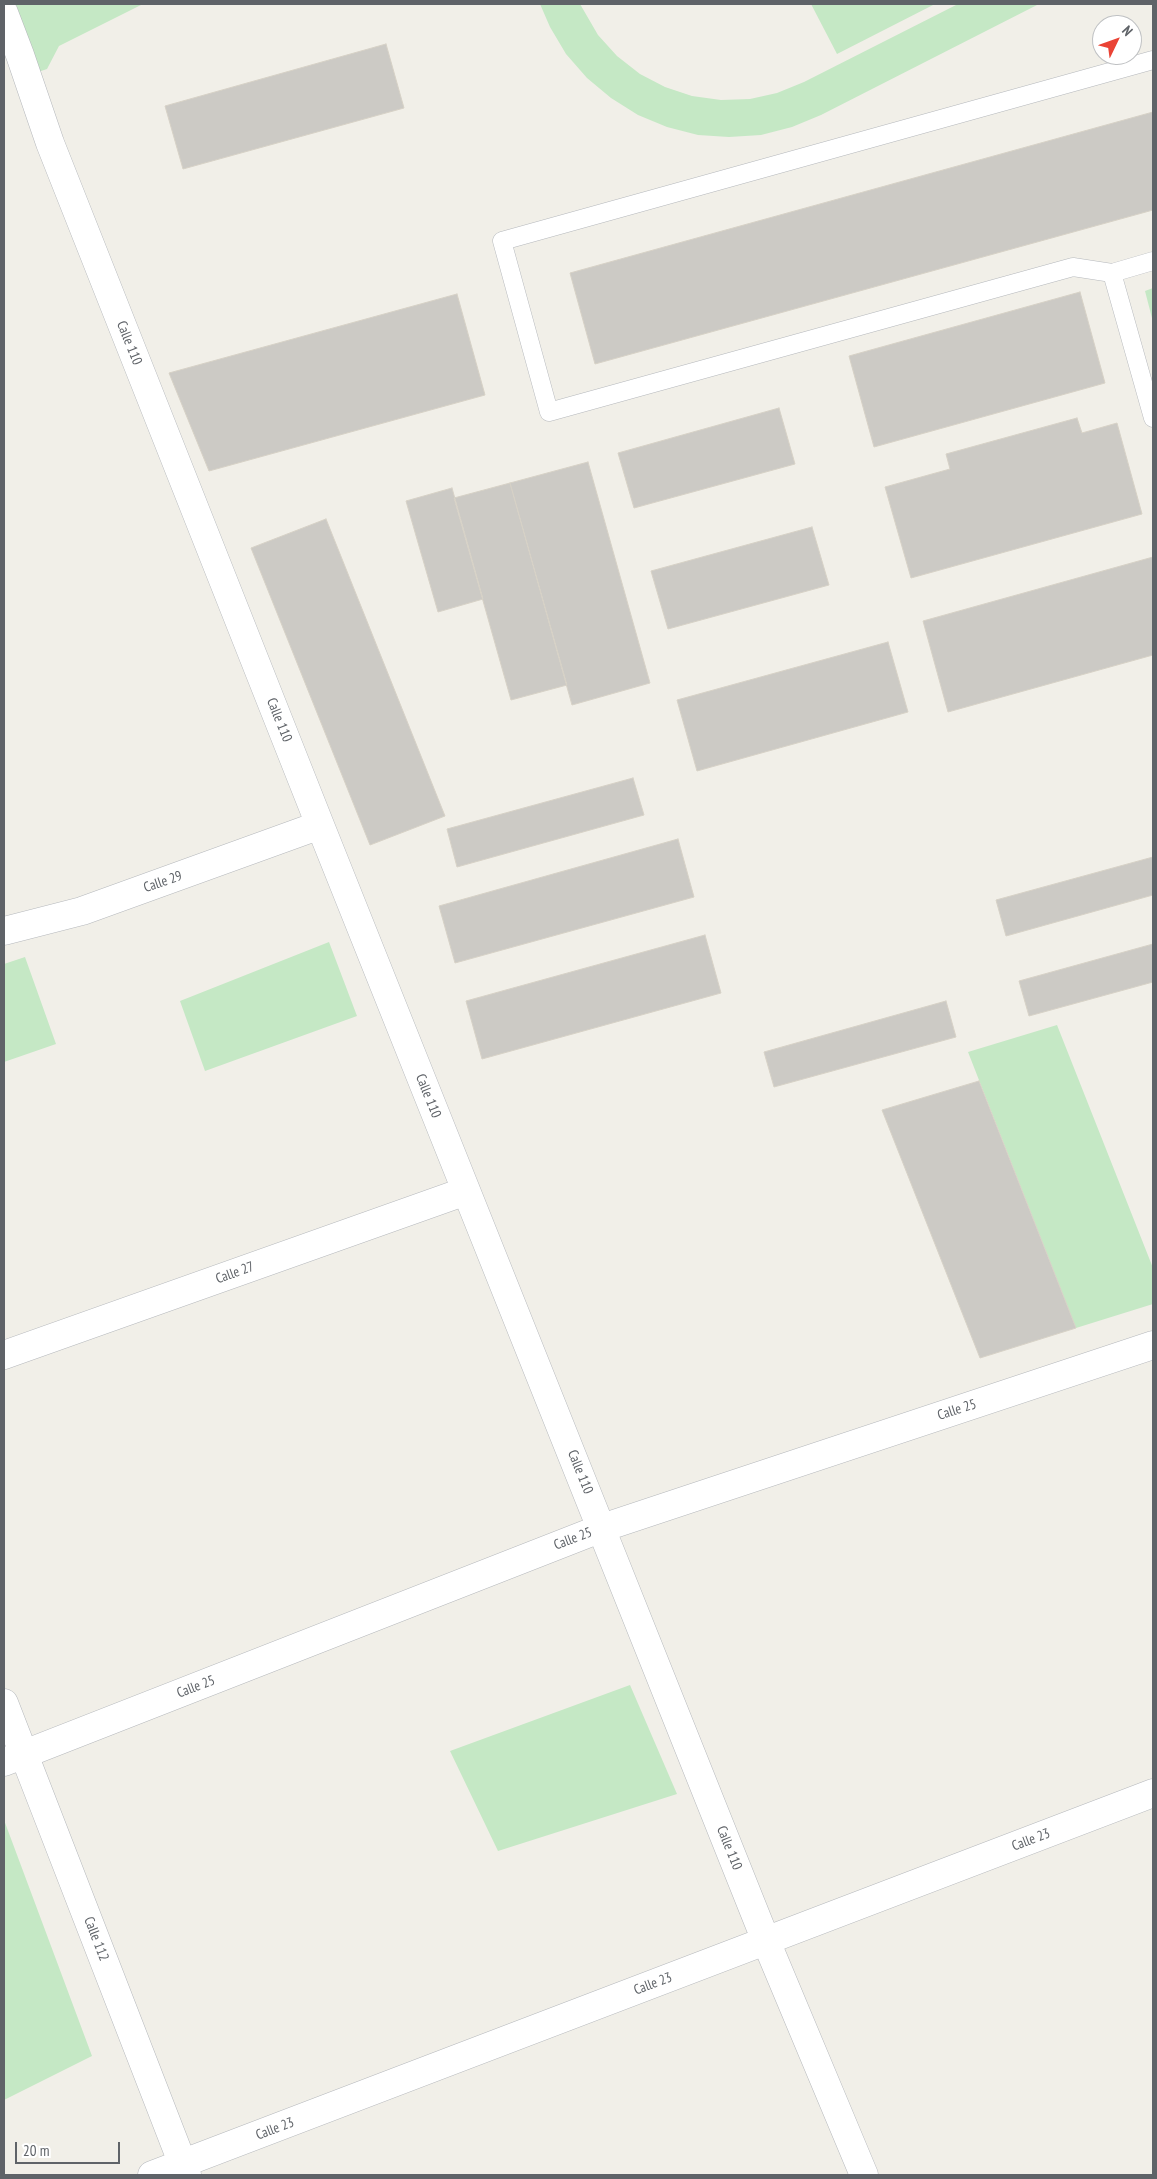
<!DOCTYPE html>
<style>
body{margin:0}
#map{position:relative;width:1157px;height:2179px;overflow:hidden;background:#f1efe8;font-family:"PT Sans Narrow",sans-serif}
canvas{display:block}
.frame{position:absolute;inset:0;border:5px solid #5f6368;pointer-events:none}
.north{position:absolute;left:1092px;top:15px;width:50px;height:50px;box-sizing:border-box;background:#fff;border:1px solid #bfc1c3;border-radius:50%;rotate:48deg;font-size:14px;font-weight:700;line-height:20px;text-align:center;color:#5f6368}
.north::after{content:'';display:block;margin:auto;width:18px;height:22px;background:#ea4335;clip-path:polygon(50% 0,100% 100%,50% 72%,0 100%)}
.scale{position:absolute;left:15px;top:2142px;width:105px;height:22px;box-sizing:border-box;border:2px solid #5f6368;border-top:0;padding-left:6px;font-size:15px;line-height:18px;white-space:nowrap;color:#5f6368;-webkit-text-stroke:4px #fff;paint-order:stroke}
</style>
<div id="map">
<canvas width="1157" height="2179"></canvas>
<div class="frame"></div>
<div class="north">N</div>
<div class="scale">20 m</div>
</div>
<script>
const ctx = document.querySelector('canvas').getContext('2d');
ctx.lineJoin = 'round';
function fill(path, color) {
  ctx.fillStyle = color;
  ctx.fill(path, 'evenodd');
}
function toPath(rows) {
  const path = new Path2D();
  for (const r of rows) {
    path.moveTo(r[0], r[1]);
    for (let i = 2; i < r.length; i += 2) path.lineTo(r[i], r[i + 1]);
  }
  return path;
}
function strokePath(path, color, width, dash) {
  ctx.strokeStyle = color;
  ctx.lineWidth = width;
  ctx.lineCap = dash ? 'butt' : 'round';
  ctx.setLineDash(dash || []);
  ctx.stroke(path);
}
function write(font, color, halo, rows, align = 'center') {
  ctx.font = font + ' "PT Sans Narrow",sans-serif';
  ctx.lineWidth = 4;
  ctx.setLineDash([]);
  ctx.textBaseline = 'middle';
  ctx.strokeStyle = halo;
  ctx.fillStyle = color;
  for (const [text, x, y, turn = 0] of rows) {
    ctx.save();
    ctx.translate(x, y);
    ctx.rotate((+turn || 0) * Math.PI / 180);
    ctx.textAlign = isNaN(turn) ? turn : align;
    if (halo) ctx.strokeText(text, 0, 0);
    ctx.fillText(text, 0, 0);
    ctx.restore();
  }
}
const green = toPath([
 [12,4,143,4,59,46,47,69,38,72],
 [540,4,580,4,598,35,617,56,640,74,665,87,692,96,721,100,750,99,777,93,804,82,958,4,1039,4,821,115,792,127,761,135,729,137,698,135,667,127,638,115,611,98,587,78,566,54,550,27],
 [811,4,935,4,837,54],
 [1153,288,1153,322,1145,291],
 [329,942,357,1016,205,1071,180,1001],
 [25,957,56,1044,4,1062,4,964],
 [1057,1025,1153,1268,1153,1304,1076,1328,968,1052],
 [630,1685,677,1794,498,1851,450,1751],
 [4,1820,92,2056,4,2100]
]);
const building = toPath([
 [386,44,404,108,183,169,165,106,386,44],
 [1153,112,1153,210,595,364,570,273,1153,112],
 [1080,292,1105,383,874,447,849,356,1080,292],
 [457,294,485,395,209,471,169,373,457,294],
 [779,408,795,464,634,508,618,453,779,408],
 [1077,418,1082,433,1117,423,1142,514,911,578,885,487,950,469,946,454,1077,418],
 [588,462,650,683,572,705,510,483,588,462],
 [510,483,567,685,511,700,454,498,510,483],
 [452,488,483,599,438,612,406,501,452,488],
 [326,519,445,816,370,845,251,548,326,519],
 [812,527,829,585,668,629,651,571,812,527],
 [1153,557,1153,655,948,712,923,621,1153,557],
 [888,642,908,712,697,771,677,700,888,642],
 [633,778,644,815,457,867,447,829,633,778],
 [678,839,694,897,455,963,439,906,678,839],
 [1153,857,1153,895,1006,936,996,900,1153,857],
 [705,935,721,993,482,1059,466,1001,705,935],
 [1153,944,1153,982,1029,1016,1019,981,1153,944],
 [946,1001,956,1037,774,1087,764,1052,946,1001],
 [979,1081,1076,1328,980,1358,882,1110,979,1081]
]);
const service = toPath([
 [1153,60,502,241,549,412,1073,267,1112,273,1153,261],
 [1112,273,1153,418]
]);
const minor = toPath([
 [4,13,20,55,50,143,320,825,766,1941,864,2175],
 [4,931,82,911,320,825],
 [4,1355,466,1191],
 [4,1703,187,2175],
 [4,1762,602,1528,1153,1345],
 [152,2175,1153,1793]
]);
const streetNames = [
 ["Calle 110",129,343,68],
 ["Calle 110",279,720,68],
 ["Calle 29",163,882,-19],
 ["Calle 110",428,1096,68],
 ["Calle 27",235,1273,-20],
 ["Calle 25",957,1410,-18],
 ["Calle 110",580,1472,68],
 ["Calle 25",573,1539,-21],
 ["Calle 25",196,1687,-21],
 ["Calle 23",1031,1840,-21],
 ["Calle 110",729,1848,68],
 ["Calle 112",96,1939,69],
 ["Calle 23",653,1984,-21],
 ["Calle 23",275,2129,-21]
];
fill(green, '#c5e8c5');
fill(building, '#cccac5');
strokePath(building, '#d6d1c6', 1);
strokePath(service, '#b5b8bc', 19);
strokePath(minor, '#b5b8bc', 29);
strokePath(service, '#fff', 18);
strokePath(minor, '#fff', 28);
write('14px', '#5f6368', '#fff', streetNames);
</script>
